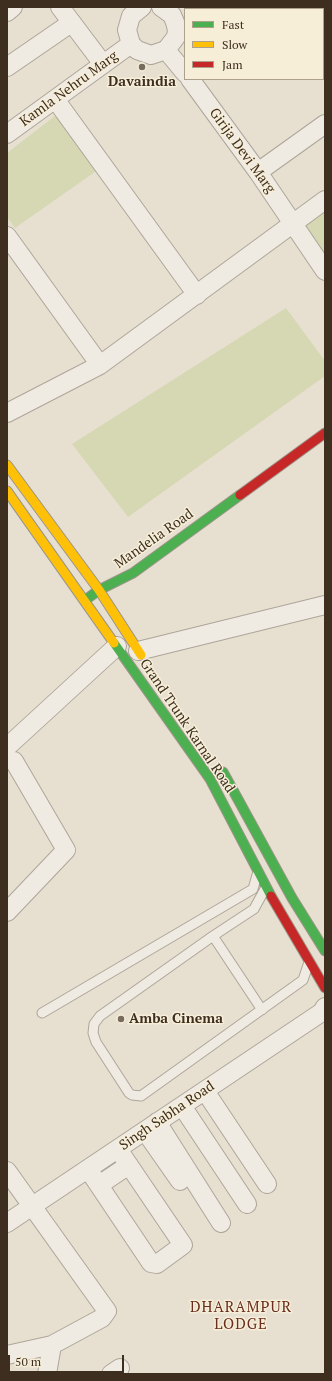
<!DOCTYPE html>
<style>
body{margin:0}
#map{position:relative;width:332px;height:1381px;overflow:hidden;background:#e7e0d1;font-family:"PT Serif",serif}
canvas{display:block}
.frame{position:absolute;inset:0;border:8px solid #3d2e20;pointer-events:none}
.legend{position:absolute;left:184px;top:8px;width:140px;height:72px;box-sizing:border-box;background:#f7eed8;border:1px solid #ada18e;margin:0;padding:5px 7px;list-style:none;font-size:12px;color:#3d2e20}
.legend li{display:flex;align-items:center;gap:8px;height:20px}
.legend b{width:20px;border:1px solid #ada18e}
.scale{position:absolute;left:8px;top:1355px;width:116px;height:18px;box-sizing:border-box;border:2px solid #3d2e20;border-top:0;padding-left:5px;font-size:12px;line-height:14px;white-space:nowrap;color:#3d2e20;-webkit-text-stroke:3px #f7eed8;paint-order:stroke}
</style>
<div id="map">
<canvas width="332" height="1381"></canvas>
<div class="frame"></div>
<ul class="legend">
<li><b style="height:5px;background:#4caf50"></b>Fast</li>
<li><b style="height:5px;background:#ffc107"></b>Slow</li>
<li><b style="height:5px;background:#c62828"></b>Jam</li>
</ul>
<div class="scale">50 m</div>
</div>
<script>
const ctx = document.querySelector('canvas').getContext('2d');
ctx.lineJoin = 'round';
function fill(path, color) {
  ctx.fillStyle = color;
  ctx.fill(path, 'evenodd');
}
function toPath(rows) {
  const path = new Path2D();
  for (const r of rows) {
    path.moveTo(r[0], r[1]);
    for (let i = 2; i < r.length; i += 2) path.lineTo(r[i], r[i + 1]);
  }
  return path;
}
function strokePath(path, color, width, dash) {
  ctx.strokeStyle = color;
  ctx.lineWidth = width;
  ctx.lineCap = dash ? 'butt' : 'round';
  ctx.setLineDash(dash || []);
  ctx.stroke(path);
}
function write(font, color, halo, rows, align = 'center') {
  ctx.font = font + ' "PT Serif",serif';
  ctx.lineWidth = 3;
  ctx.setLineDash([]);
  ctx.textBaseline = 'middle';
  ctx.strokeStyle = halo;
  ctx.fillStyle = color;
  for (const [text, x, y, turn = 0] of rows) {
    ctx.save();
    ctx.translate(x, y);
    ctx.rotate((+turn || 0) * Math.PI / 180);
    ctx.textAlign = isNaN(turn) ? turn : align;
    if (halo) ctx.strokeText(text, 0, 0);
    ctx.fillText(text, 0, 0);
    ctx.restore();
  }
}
const green = toPath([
 [64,109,102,167,15,228,7,217,7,153],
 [325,209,325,254,304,226],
 [286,308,325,361,325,376,128,517,72,444]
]);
const lane = toPath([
 [213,936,100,1016,94,1024,93,1033,96,1042,129,1093,132,1095,141,1096,303,980,308,965],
 [262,1010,213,936,254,909,266,887],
 [42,1013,253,889,257,875]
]);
const street = toPath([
 [60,7,103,64],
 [142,7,131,16,127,30,131,44,137,50,151,55,166,50,176,37,177,30,175,22,172,15,161,7],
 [305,7,306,9],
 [286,9,288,7],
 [7,12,13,7],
 [323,30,325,33],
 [166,50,185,73],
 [7,67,71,23],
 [190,79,258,172,325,271],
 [55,99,197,295],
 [7,134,131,44],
 [258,172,325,124],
 [7,236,100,365],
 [7,413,100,365,325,200],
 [138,651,325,605],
 [7,747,117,646],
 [7,912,66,850,14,761],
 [205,1091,267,1184],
 [182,1106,247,1204],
 [157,1122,221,1223],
 [145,1131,180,1181],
 [88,1169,151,1263,157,1264,183,1245,118,1149],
 [7,1171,107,1311,102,1318,52,1345,7,1355],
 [99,1185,129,1165],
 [7,1223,322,1012,325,1007],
 [47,1374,52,1345],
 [111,1374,120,1368]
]);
const fast = toPath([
 [88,598,99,590,133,573,240,495],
 [114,643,210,779,271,896],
 [223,772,292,898,325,951]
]);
const slow = toPath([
 [7,465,99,590,141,655],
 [7,491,114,643]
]);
const jam = toPath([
 [240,495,325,433],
 [271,896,325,988]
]);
const markers = [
 [142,67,4,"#786c5e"],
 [121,1019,4,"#786c5e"]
];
const poiNames = [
 ["Davaindia",142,82],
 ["Amba Cinema",129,1019,"left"]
];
const streetNames = [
 ["Kamla Nehru Marg",69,89,-36],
 ["Girija Devi Marg",242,151,54],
 ["Mandelia Road",154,539,-35],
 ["Grand Trunk Karnal Road",187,726,56],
 ["Singh Sabha Road",167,1116,-34]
];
const neighbourhoodNames = [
 ["DHARAMPUR",241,1308],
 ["LODGE",241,1325]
];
fill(green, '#d6d7b3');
strokePath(lane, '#ada599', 11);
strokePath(street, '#ada599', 20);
strokePath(fast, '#9c958a', 11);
strokePath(slow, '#9c958a', 11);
strokePath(jam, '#9c958a', 11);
strokePath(lane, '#efebe3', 9);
strokePath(street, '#efebe3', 18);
strokePath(fast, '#4caf50', 9);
strokePath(slow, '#ffc107', 9);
strokePath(jam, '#c62828', 9);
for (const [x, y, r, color] of markers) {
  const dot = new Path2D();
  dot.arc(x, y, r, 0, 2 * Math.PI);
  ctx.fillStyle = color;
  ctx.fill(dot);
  strokePath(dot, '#f7eed8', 1.5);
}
write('bold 14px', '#3d2e20', '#f7eed8', poiNames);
write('14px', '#3d2e20', '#f7eed8', streetNames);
ctx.letterSpacing = '1px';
write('15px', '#6b2e1e', '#f7eed8', neighbourhoodNames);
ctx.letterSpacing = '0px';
</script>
